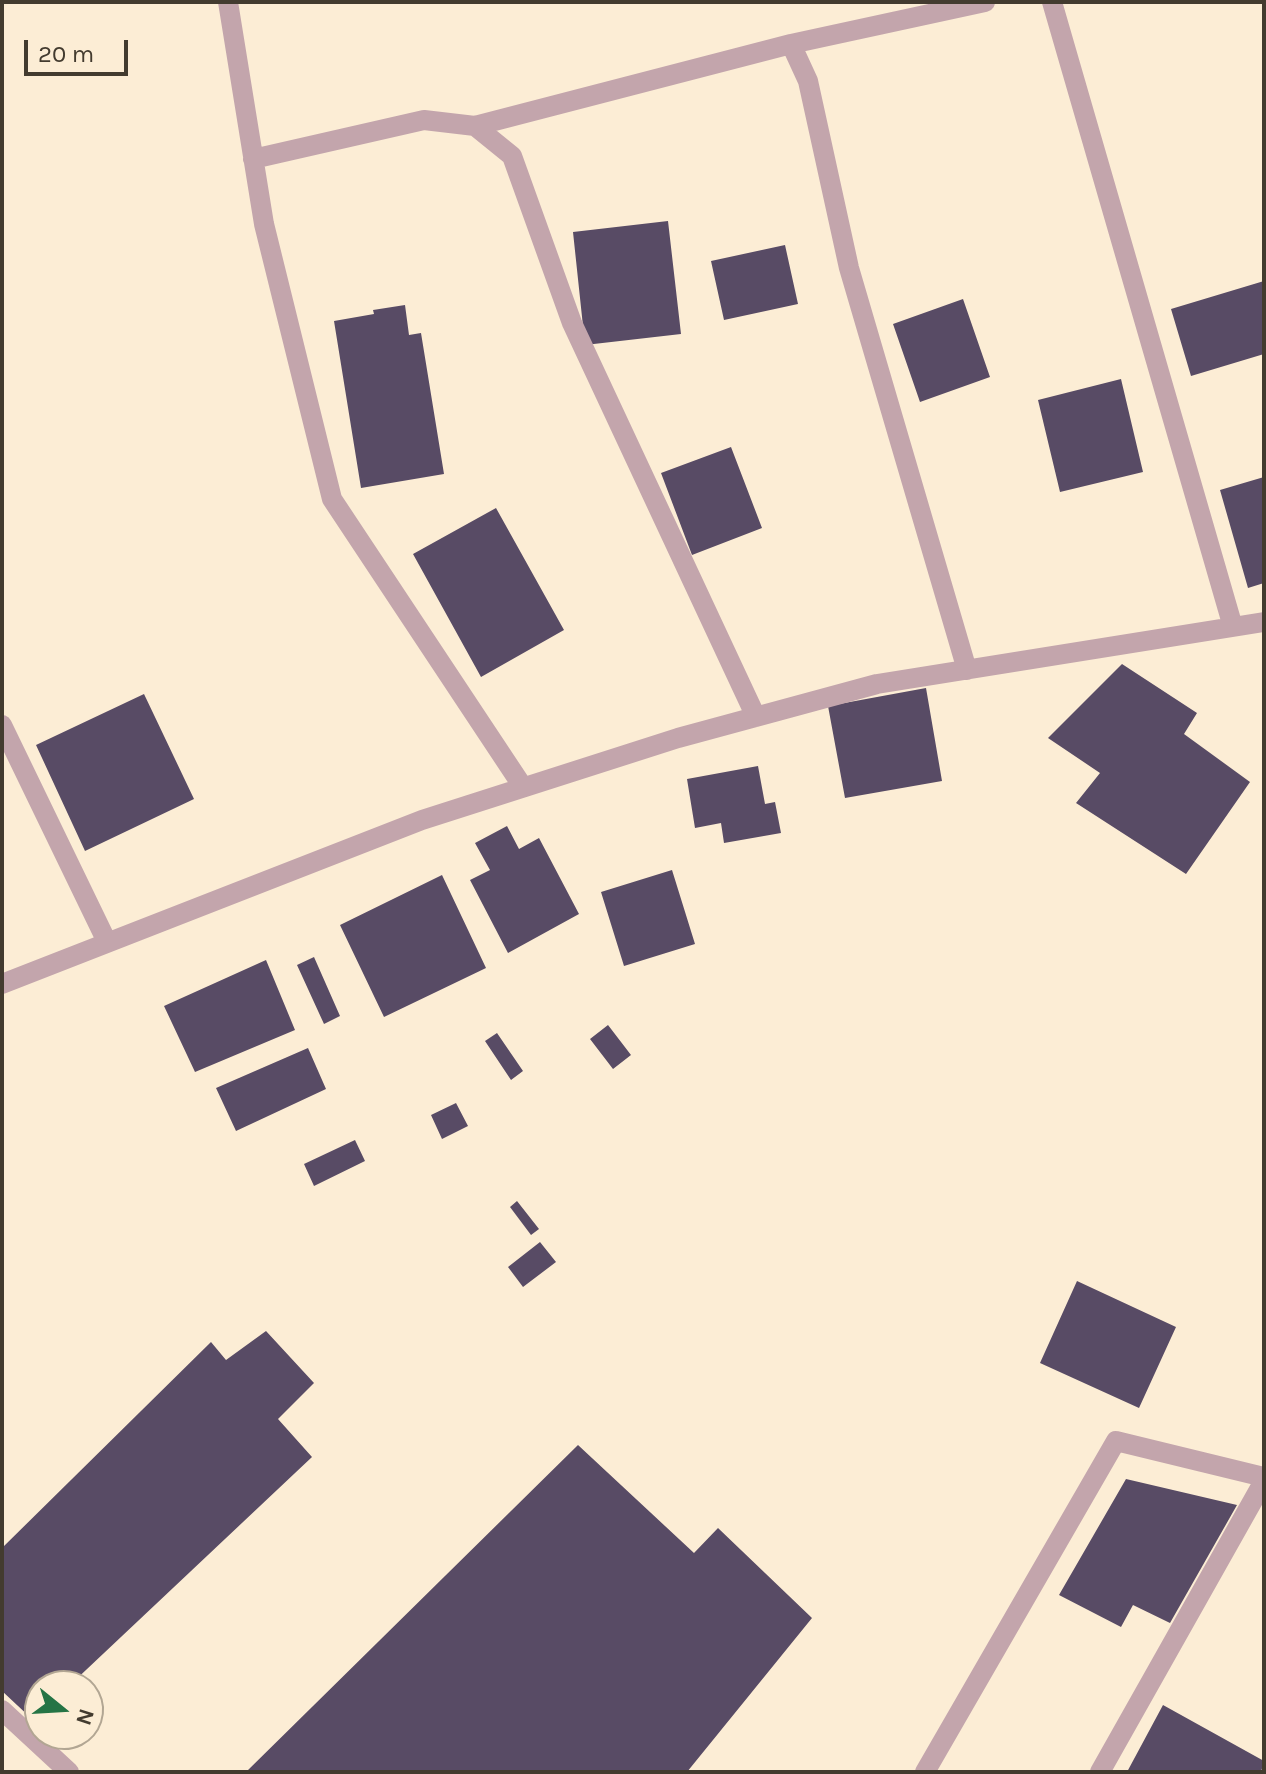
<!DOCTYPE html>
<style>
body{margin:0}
#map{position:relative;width:1266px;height:1774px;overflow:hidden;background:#fcedd5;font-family:Karla,sans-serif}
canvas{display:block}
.frame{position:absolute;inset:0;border:4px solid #433b2f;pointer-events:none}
.north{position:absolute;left:24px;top:1670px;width:80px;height:80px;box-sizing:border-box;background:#fcedd5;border:2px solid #b2a693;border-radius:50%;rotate:108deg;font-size:22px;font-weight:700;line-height:32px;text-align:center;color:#433b2f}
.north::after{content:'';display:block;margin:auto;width:28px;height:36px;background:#257445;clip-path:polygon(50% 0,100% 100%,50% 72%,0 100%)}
.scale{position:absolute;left:24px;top:40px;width:104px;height:36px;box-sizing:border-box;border:4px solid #433b2f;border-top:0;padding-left:10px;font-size:24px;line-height:28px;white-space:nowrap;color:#433b2f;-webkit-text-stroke:6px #fcedd5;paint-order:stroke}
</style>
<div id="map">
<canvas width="1266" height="1774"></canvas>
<div class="frame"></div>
<div class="north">N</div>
<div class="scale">20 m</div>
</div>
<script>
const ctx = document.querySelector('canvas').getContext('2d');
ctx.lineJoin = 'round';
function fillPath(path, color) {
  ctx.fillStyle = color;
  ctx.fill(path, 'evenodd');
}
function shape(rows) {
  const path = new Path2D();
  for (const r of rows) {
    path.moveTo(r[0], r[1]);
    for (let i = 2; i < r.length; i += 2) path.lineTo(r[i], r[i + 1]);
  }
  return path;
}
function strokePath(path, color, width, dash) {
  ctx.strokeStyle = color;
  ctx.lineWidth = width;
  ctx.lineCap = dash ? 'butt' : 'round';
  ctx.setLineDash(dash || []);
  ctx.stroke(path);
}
fillPath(shape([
 [668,221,681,334,585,345,573,232],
 [785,245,798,304,724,320,711,261],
 [1264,281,1264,354,1191,376,1171,309],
 [963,299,990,377,920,402,893,324],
 [405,305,409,335,421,333,444,474,361,488,334,321,374,314,373,310],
 [1121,379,1143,472,1060,492,1038,400],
 [731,447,762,528,692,555,661,473],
 [1264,477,1264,583,1248,588,1220,490],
 [496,508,564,630,481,677,413,554],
 [1122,664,1197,713,1184,734,1250,782,1186,874,1076,803,1100,773,1048,738],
 [926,688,942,781,845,798,828,706],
 [144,694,194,799,85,851,36,745],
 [758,766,765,804,775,802,781,833,724,843,721,823,695,828,687,779],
 [507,826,519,849,539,838,579,914,508,953,470,880,490,870,475,843],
 [672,870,695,944,624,966,601,892],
 [442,875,486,968,384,1017,340,925],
 [314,957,340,1016,324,1024,297,965],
 [266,960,295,1030,195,1072,164,1006],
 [608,1025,631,1055,613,1069,590,1039],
 [497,1033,523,1071,511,1080,485,1041],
 [308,1048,326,1089,236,1131,216,1088],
 [456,1103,468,1126,442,1139,431,1115],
 [355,1140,365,1161,314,1186,304,1164],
 [517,1201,539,1229,531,1235,510,1207],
 [540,1242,556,1262,523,1287,508,1267],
 [1077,1281,1176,1327,1139,1408,1040,1363],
 [266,1331,314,1383,278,1419,312,1457,69,1686,40,1686,40,1713,33,1720,2,1691,2,1548,211,1342,226,1360],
 [578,1445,694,1553,718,1528,812,1618,687,1772,246,1772],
 [1126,1479,1237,1505,1170,1623,1133,1605,1121,1627,1059,1595],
 [1163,1705,1264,1761,1261,1772,1127,1772]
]), '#584b65');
strokePath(shape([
 [228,2,264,224,332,499,523,787],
 [1052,2,1233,627],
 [791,44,808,81,849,268,967,670],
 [475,126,791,44,985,2],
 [253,159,424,120,475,126,512,156,572,323,756,717],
 [2,725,107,942],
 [2,984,422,820,678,738,877,684,1264,622],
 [925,1772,1116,1441,1264,1477],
 [1100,1772,1264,1481]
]), '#c3a5ac', 20);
strokePath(shape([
 [2,1710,69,1772]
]), '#c3a5ac', 20);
</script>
